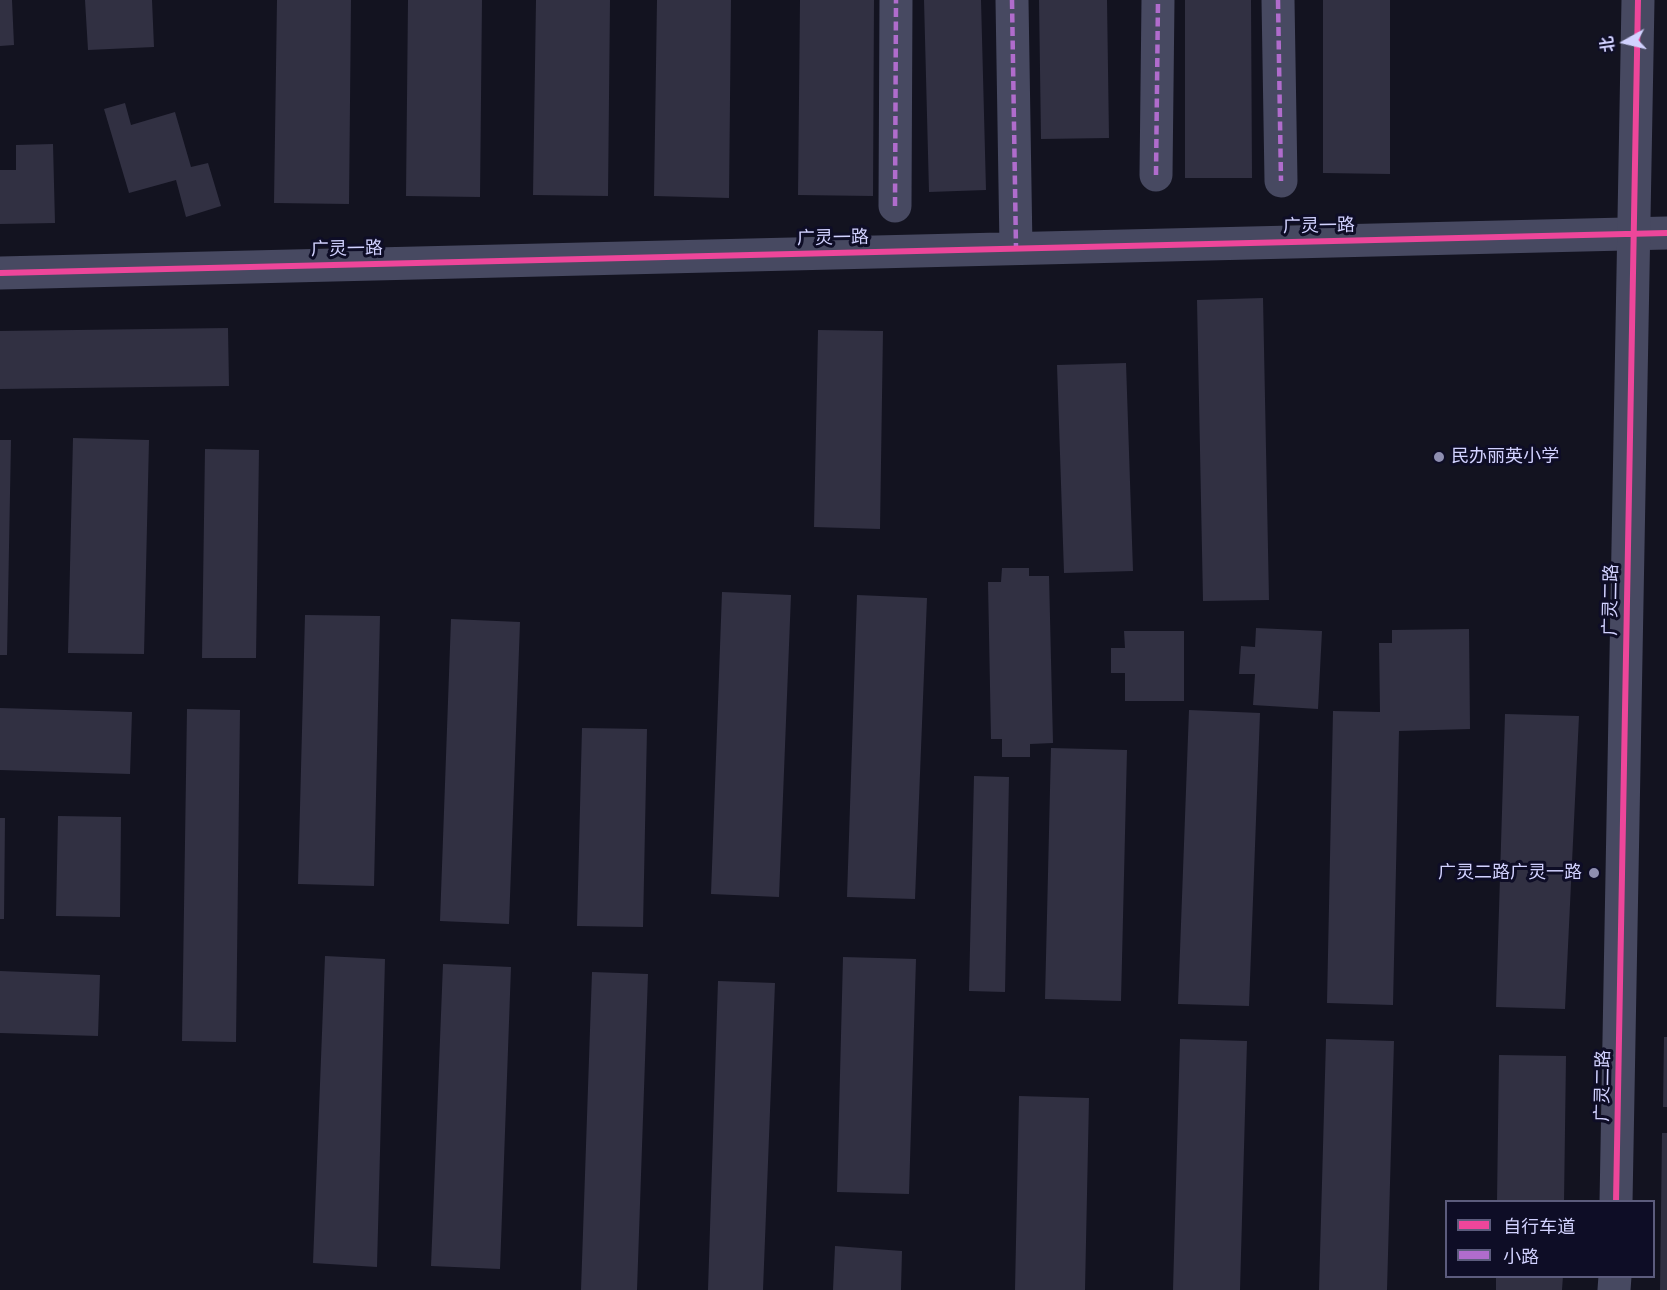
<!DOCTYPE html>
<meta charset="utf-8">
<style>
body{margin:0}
#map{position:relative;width:1667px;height:1290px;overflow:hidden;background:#131320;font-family:Mulish,"Noto Sans SC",sans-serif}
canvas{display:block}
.legend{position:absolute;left:1445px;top:1200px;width:210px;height:78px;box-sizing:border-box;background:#0e0d26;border:2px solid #5c5c7d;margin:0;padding:8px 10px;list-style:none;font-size:18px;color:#d2d2ff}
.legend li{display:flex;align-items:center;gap:12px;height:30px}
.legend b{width:30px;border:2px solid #5c5c7d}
.north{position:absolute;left:1595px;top:12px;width:60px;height:60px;-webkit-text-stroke:4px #0e0d26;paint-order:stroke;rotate:262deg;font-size:16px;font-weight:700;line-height:24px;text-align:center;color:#d2d2ff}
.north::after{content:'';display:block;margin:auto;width:21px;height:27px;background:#d2d2ff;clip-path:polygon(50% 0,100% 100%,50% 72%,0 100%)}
</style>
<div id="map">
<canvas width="1667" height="1290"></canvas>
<ul class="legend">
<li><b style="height:8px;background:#ed469a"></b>自行车道</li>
<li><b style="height:8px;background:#b06ccc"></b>小路</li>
</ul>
<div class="north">北</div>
</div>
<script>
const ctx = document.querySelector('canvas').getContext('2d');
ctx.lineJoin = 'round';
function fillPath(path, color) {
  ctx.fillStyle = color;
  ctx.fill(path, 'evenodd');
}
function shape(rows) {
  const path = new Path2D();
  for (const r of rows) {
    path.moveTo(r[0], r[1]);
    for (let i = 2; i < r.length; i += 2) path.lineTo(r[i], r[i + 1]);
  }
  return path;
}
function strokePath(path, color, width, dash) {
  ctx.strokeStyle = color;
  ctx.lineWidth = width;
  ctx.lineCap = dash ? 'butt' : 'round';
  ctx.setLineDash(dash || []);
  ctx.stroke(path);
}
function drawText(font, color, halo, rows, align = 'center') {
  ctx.font = font + ' Mulish,"Noto Sans SC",sans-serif';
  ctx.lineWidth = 6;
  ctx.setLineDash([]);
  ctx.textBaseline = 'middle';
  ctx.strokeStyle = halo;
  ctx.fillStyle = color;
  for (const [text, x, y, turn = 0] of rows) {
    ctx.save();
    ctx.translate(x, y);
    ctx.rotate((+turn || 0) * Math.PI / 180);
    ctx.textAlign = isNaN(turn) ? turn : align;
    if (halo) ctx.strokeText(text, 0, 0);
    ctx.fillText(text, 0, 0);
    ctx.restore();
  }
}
fillPath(shape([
 [0,0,12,0,14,45,0,46],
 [85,0,152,0,154,47,88,50],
 [277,0,351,0,349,204,274,203],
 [408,0,482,0,480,197,406,196],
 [536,0,610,0,608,196,533,195],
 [657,0,731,0,729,198,654,196],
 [800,0,874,0,873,196,798,195],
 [924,0,981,0,986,190,929,192],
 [1039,0,1107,0,1109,138,1041,139],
 [1185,0,1251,0,1252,178,1185,178],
 [1323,0,1390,0,1390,174,1323,173],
 [125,103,131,125,175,112,191,167,208,163,221,206,186,217,176,180,129,193,104,109],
 [53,144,55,223,0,224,0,170,16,170,16,145],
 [1263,298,1269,600,1203,601,1197,300],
 [228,328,229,386,0,389,0,331],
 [818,330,883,331,880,529,814,527],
 [1126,363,1133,571,1064,573,1057,365],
 [73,438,149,440,144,654,68,653],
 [0,440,11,440,7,655,0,655],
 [205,449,259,450,256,658,202,658],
 [1002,568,1029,568,1029,576,1049,576,1053,743,1030,744,1030,757,1002,757,1002,739,991,739,988,582,1001,582],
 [722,592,791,595,779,897,711,894],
 [857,595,927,598,915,899,847,897],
 [305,615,380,616,374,886,298,884],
 [451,619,520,622,509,924,440,921],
 [1256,628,1322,631,1318,709,1253,705,1255,674,1239,674,1241,646,1255,647],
 [1469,629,1470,729,1399,731,1393,1005,1327,1003,1333,711,1380,712,1379,643,1392,643,1392,630],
 [1124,631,1184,631,1184,701,1125,701,1125,673,1111,673,1111,648,1125,648],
 [0,708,132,712,130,774,0,770],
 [187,709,240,710,236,1042,182,1041],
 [1189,710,1260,713,1249,1006,1178,1004],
 [1505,714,1579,716,1565,1009,1496,1007],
 [582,728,647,729,643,927,577,926],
 [1051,748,1127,750,1121,1001,1045,999],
 [974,776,1009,777,1005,992,969,991],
 [58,816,121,817,120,917,56,916],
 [0,818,5,818,4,919,0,919],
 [325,956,385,959,377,1267,313,1263],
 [843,957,916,959,909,1194,837,1192],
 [443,964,511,967,500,1269,431,1266],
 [0,971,100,975,98,1036,0,1033],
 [592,972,648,974,637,1290,581,1290],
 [718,981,775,983,763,1290,708,1290],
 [1664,1037,1667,1037,1667,1107,1663,1107],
 [1180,1039,1247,1041,1240,1290,1173,1290],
 [1326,1039,1394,1041,1387,1290,1319,1290],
 [1499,1055,1566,1056,1564,1202,1497,1202],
 [1019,1096,1089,1098,1085,1290,1015,1290],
 [1662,1133,1667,1133,1667,1290,1660,1290],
 [835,1246,902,1251,901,1290,833,1290],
 [1496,1276,1563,1276,1562,1290,1496,1290]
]), '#313042');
strokePath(shape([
 [1012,0,1016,248],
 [1278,0,1281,181],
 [1156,175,1158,0],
 [895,206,896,0],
 [0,273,1667,233]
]), '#474961', 33);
strokePath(shape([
 [1616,1202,1638,0],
 [1614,1290,1615,1276]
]), '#474961', 33);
strokePath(shape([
 [1012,0,1016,248],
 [1278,0,1281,181],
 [1156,175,1158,0],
 [895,206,896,0]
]), '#b06ccc', 4.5, [9, 4.5]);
strokePath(shape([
 [0,273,1667,233],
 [1616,1202,1638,0]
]), '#ed469a', 6);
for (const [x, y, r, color] of [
 [1439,457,6,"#8f8fb1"],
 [1594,873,6,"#8f8fb1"]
]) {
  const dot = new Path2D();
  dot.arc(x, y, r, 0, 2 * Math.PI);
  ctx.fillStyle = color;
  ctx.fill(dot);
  strokePath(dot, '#0e0d26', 2);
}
drawText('18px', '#d2d2ff', '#0e0d26', [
 ["广灵一路",1319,226,-1],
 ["广灵一路",833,238,-1],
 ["广灵一路",347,249,-1],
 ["广灵二路",1611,600,-89],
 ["广灵二路",1603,1086,-89]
]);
drawText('18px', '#d2d2ff', '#0e0d26', [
 ["民办丽英小学",1451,457],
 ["广灵二路广灵一路",1582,873,"right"]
], 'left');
</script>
